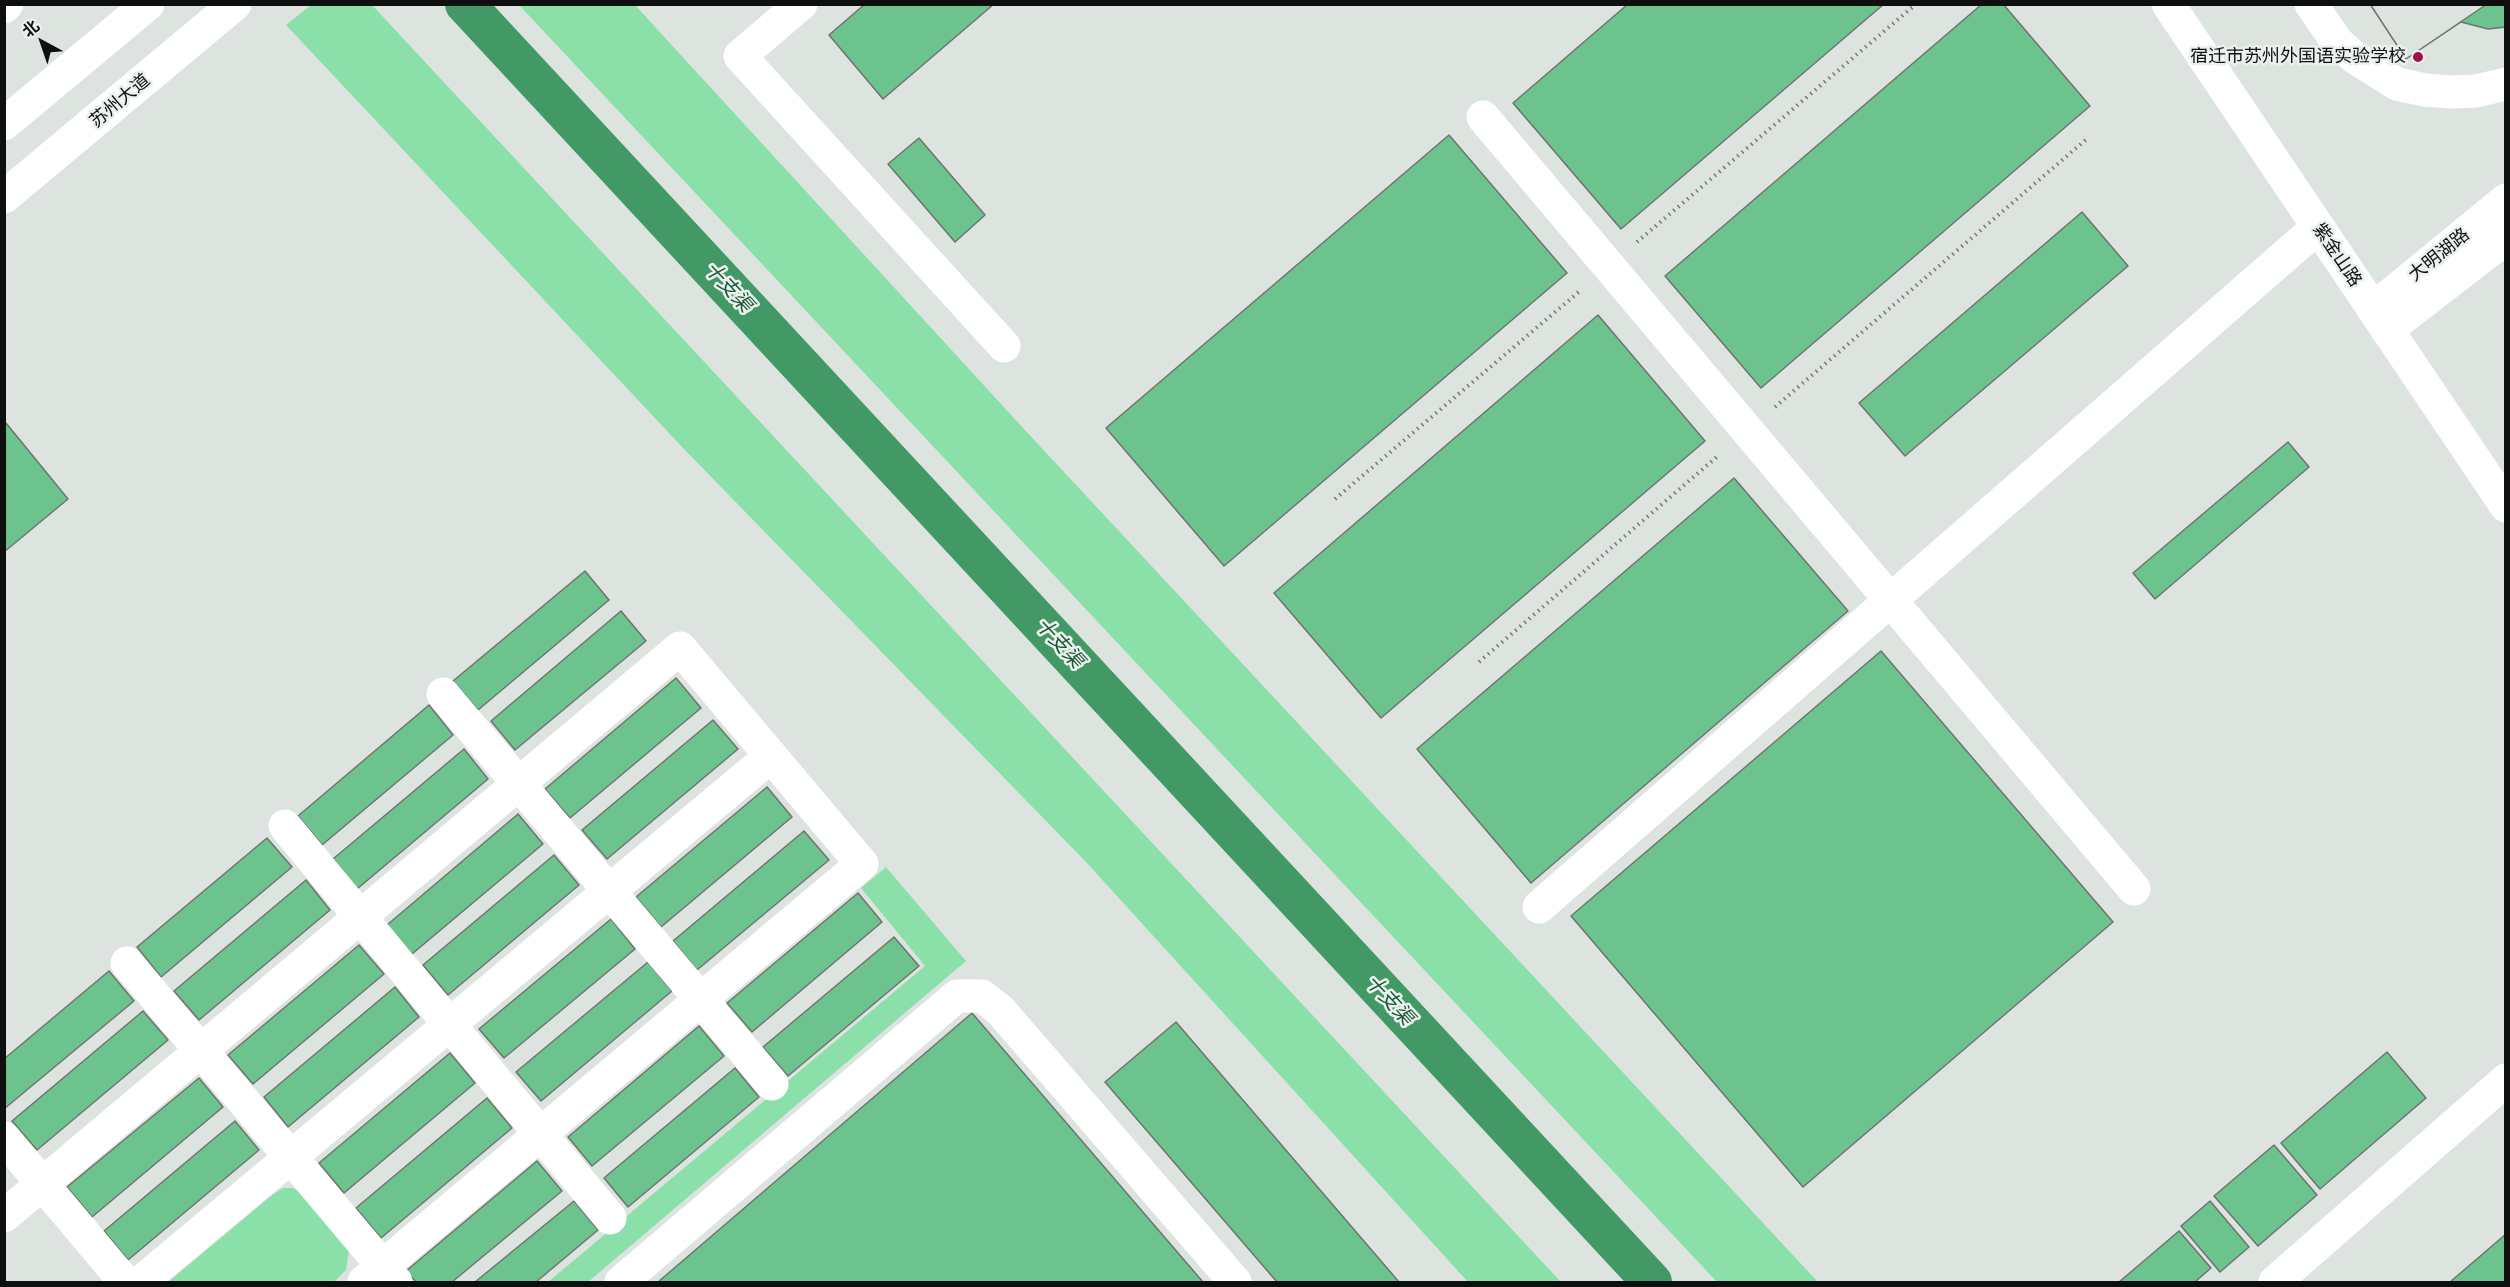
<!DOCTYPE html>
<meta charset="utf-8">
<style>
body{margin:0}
#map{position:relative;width:2510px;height:1287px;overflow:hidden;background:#dde4df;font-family:Quicksand,"Noto Sans SC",sans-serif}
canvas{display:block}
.frame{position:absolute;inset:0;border:6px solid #0e100f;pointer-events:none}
.north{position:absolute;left:12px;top:12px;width:60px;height:60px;-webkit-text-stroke:4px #ebf1ec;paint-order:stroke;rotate:320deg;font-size:16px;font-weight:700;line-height:24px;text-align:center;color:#0e100f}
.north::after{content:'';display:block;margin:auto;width:21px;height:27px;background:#0e100f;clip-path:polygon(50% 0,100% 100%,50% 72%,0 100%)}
</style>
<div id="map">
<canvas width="2510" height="1287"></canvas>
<div class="frame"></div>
<div class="north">北</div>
</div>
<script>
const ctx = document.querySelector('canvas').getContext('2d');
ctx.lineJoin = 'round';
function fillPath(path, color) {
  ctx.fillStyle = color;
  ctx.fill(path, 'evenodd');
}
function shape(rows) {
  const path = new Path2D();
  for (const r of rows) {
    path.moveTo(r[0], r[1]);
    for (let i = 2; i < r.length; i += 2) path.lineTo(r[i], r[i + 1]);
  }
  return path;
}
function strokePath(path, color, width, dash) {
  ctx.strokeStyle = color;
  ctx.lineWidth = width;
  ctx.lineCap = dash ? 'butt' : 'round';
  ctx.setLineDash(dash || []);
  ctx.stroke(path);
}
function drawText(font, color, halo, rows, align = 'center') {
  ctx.font = font + ' Quicksand,"Noto Sans SC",sans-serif';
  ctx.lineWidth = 5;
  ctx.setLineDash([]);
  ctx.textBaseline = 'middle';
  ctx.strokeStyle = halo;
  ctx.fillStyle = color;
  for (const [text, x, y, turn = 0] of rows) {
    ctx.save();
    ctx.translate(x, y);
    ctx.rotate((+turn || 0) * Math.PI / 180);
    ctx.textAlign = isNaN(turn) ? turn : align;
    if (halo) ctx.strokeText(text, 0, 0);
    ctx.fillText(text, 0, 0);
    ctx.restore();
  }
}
fillPath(shape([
 [311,5,372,5,1561,1282,1468,1282,1086,862,683,448,286,25],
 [519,5,635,5,1024,429,1818,1282,1717,1282],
 [886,867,966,961,588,1282,548,1282,925,966,861,888],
 [283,1188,293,1188,303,1194,349,1251,346,1270,334,1282,168,1282,272,1195]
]), '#8be0aa');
strokePath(shape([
 [465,4,1652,1282]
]), '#429966', 40);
const building = shape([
 [865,4,994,4,883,99,829,35,865,4],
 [1628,4,1884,4,1621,229,1513,103,1628,4],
 [1982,4,2003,4,2090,106,1761,388,1665,276,1982,4],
 [2370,4,2487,4,2406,59,2370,4],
 [2370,4,2506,4,2506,27,2488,29,2461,22,2406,59,2370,4],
 [1449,135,1567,273,1224,566,1106,428,1449,135],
 [919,138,985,215,955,242,888,164,919,138],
 [2082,212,2128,266,1905,456,1859,403,2082,212],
 [1598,315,1705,441,1381,718,1274,593,1598,315],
 [6,423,68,499,4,552,4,424,6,423],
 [2288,442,2309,467,2155,599,2133,573,2288,442],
 [1734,478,1848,611,1531,883,1417,749,1734,478],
 [585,571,609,600,478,710,453,681,585,571],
 [621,611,646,641,515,750,491,721,621,611],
 [1881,651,2113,922,1803,1187,1571,916,1881,651],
 [676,678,701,708,570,818,545,789,676,678],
 [429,705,453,735,322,845,298,816,429,705],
 [713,720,738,749,607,859,582,830,713,720],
 [464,749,488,779,357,889,333,859,464,749],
 [767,787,792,817,661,927,636,897,767,787],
 [518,814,543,844,412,954,387,925,518,814],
 [804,831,829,860,697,970,673,941,804,831],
 [267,838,292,867,161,977,137,947,267,838],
 [554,855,579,885,448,995,423,965,554,855],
 [306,880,330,910,199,1020,174,991,306,880],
 [858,893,882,922,752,1032,727,1003,858,893],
 [611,919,635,949,504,1058,479,1029,611,919],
 [894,937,919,966,788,1076,763,1047,894,937],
 [359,945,384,974,253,1084,228,1055,359,945],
 [648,962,672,991,541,1101,516,1072,648,962],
 [109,971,134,1001,4,1109,4,1059,109,971],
 [395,987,419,1017,288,1127,264,1097,395,987],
 [143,1011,168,1040,37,1150,12,1121,143,1011],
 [972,1013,1203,1282,658,1282,972,1013],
 [1176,1022,1399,1282,1277,1282,1105,1082,1176,1022],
 [699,1026,724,1056,592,1166,568,1137,699,1026],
 [2387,1052,2426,1098,2320,1189,2281,1143,2387,1052],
 [450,1053,475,1083,344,1193,319,1163,450,1053],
 [735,1068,759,1097,628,1207,604,1178,735,1068],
 [199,1078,223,1107,92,1217,67,1187,199,1078],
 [487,1098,512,1128,381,1238,356,1208,487,1098],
 [235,1121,259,1150,128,1260,104,1231,235,1121],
 [2274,1145,2317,1195,2258,1246,2214,1196,2274,1145],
 [537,1161,562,1191,452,1282,416,1282,406,1271,537,1161],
 [574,1201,598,1230,536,1282,475,1282,574,1201],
 [2210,1201,2249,1247,2220,1272,2181,1226,2210,1201],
 [2179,1231,2211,1268,2195,1282,2119,1282,2179,1231],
 [2506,1234,2506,1282,2450,1282,2506,1234]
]);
fillPath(building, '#6dc38e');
strokePath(building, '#6e736f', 1.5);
strokePath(shape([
 [1637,242,1916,4],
 [1775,407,2089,137],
 [1335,499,1581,290],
 [1479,662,1719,455]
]), '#757a77', 4, [1.5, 4.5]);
strokePath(shape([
 [801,4,740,56,1004,346],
 [2168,4,2506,506],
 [2311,4,2337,42,2354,57,2397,84,2425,90,2452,92,2476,91,2506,84],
 [4,7,7,4],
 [1483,117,2134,889],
 [4,124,148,4],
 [4,197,235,4],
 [2373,309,2506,200],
 [2387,330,2506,238],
 [443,694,772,1084],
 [285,826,610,1218],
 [1539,907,2318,227],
 [127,963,396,1282],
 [4,1138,125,1282],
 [4,1216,680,648,862,864,364,1282],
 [141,1282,771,756],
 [621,1282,957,996,982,996,1000,1010,1235,1282],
 [2275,1282,2506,1080]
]), '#fff', 33);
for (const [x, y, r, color] of [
 [2418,57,6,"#a40e4c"]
]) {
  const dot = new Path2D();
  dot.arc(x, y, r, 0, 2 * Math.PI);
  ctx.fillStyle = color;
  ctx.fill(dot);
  strokePath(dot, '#ebf1ec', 2);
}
drawText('18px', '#0e100f', '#ebf1ec', [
 ["宿迁市苏州外国语实验学校",2406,57]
], 'right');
drawText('18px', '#0e100f', '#ebf1ec', [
 ["苏州大道",120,101,-40],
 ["紫金山路",2337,255,56],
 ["大明湖路",2439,255,-39]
]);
drawText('italic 20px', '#195836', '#ebf1ec', [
 ["十支渠",728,287,47],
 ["十支渠",1059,643,47],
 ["十支渠",1389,1000,47]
]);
</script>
